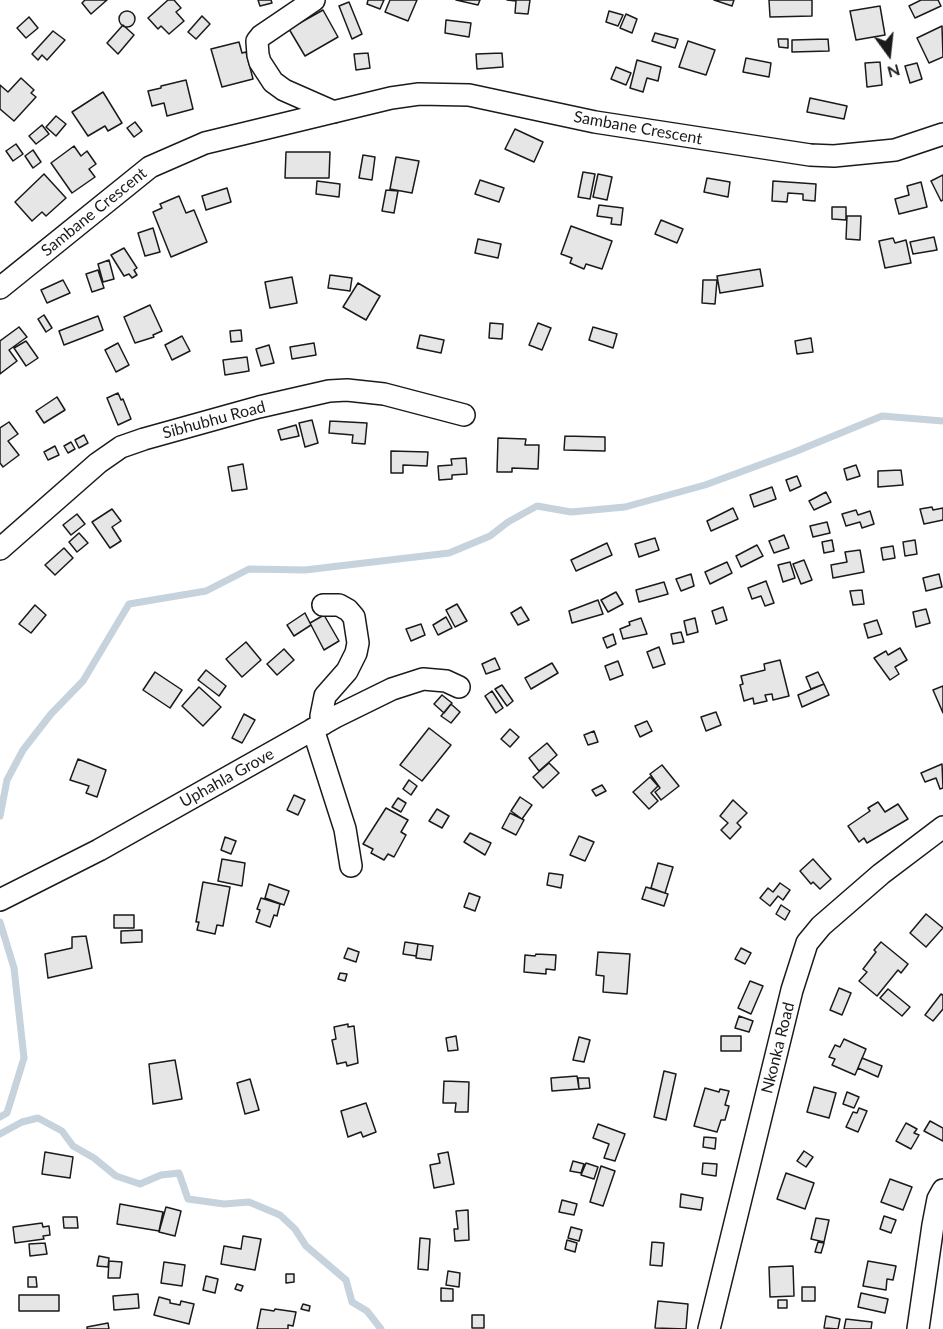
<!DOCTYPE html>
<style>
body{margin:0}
#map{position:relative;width:943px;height:1329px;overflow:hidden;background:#fff;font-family:Lato,sans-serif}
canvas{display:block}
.north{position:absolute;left:859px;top:24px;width:60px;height:60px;-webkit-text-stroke:4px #fff;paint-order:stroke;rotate:165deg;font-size:16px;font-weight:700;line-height:24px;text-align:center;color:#1a1a1a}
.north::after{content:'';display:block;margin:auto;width:21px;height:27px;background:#1a1a1a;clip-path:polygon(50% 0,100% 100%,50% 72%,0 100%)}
</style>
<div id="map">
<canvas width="943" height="1329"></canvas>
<div class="north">N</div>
</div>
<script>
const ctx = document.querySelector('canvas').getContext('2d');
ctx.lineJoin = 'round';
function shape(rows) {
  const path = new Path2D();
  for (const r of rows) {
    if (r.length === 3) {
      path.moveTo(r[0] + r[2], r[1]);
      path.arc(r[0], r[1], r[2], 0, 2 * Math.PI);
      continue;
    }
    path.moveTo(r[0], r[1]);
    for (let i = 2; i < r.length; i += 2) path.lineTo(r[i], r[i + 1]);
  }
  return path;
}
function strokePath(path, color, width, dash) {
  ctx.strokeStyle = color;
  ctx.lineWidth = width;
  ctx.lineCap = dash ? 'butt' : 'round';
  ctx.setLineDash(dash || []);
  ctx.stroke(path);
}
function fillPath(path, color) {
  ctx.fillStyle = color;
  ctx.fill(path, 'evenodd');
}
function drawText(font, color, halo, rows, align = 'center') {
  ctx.font = font + ' Lato,sans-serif';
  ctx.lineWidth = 4.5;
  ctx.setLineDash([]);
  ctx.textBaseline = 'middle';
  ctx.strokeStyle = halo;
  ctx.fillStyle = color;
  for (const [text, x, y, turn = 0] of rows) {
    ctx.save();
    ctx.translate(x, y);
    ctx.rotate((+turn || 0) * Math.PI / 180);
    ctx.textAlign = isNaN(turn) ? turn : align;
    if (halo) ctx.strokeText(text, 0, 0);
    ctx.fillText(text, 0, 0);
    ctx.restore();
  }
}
strokePath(shape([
 [0,816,7,780,23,750,51,714,83,681,129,604,206,591,249,569,305,570,449,553,490,536,508,522,537,506,571,512,625,507,705,485,792,453,882,416,943,421],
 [0,922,14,968,24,1058,7,1113,0,1117],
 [0,1134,22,1122,38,1118,62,1131,73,1146,94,1158,116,1176,140,1184,161,1175,179,1173,188,1199,224,1204,249,1202,280,1215,295,1229,306,1246,346,1280,352,1302,367,1311,381,1329]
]), '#c6d2dc', 7);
const building = shape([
 [85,0,107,0,91,14,82,3,85,0],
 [168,0,174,0,181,8,176,12,184,21,169,34,161,26,158,29,148,18,168,0],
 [258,0,271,0,272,3,260,6,258,0],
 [368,0,384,0,380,9,367,4,368,0],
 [390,0,417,0,408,21,385,12,390,0],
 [456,0,480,0,478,5,456,0],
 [507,0,530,0,528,14,515,13,516,1,507,0],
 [714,0,734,0,732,6,714,0],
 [769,0,812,0,812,16,770,17,769,0],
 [921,0,938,0,941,6,915,18,909,6,921,0],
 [349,2,362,34,352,39,339,6,349,2],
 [880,6,885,35,856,40,850,11,880,6],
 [323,10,338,37,305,56,289,29,323,10],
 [609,11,623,15,618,26,606,22,609,11],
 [127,19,8],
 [626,14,637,19,632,33,620,28,626,14],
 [202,16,210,24,196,39,188,32,202,16],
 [29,17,38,28,26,38,17,28,29,17],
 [446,20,471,23,469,37,445,33,446,20],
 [123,25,134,35,118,54,107,43,123,25],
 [942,26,943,57,929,63,917,38,942,26],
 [53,31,65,40,47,60,42,55,38,60,32,54,53,31],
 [655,33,678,39,675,48,652,41,655,33],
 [778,39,788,39,788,48,779,47,778,39],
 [828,39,829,51,792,52,792,40,828,39],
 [688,41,715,50,706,75,679,67,688,41],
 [239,42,242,53,246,52,253,79,222,87,211,49,239,42],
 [368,53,370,68,356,70,354,54,368,53],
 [502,53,503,67,477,69,476,54,502,53],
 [746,58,771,63,769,77,743,72,746,58],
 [637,60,661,67,658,81,647,78,643,92,630,88,637,60],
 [880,62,882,85,867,87,865,63,880,62],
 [917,63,922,79,910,83,905,66,917,63],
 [616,67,631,73,626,85,611,79,616,67],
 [21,78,34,90,31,93,36,97,14,121,0,109,0,85,8,92,21,78],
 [186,80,193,109,167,116,164,103,152,106,148,91,161,88,161,86,186,80],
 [103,92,122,123,108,131,105,126,88,136,72,112,103,92],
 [810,98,847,106,844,119,807,112,810,98],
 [56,116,66,124,56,136,46,127,56,116],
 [135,122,142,131,134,137,127,128,135,122],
 [42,125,49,134,36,144,29,136,42,125],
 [515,129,543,142,534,162,505,149,515,129],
 [16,144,23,154,13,161,6,151,16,144],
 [74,146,81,156,87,151,96,164,89,169,95,177,72,193,51,163,74,146],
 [33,150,41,162,33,168,25,156,33,150],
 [286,152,330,152,329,178,285,178,286,152],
 [363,155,375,157,372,180,359,178,363,155],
 [396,157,419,161,412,193,390,189,396,157],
 [583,172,595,174,590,199,578,197,583,172],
 [44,174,66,198,46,216,42,212,32,221,15,202,44,174],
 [598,174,612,177,607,200,593,197,598,174],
 [943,175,943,200,941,201,931,181,943,175],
 [707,178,730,182,728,197,704,192,707,178],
 [480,180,504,188,499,202,475,194,480,180],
 [317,181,340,184,339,197,316,194,317,181],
 [773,181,816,184,815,201,803,200,803,194,788,193,787,202,772,201,773,181],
 [921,182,927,207,899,214,895,199,909,195,907,186,921,182],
 [227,188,231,202,206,210,202,196,227,188],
 [386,190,398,191,394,213,382,211,386,190],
 [179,196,186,213,194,210,207,242,171,257,153,212,162,208,160,204,179,196],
 [599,205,623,208,621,225,611,224,612,218,597,216,599,205],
 [832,207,846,207,846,220,832,219,832,207],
 [847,216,861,216,860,240,846,239,847,216],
 [661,220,683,229,677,243,655,234,661,220],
 [571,226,612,241,602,269,586,264,584,269,570,263,572,258,561,254,571,226],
 [153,228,160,252,145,256,138,233,153,228],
 [934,237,937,250,913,254,910,242,934,237],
 [893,238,895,243,906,240,911,263,885,268,879,241,893,238],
 [478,239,501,244,498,258,475,253,478,239],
 [124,248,137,268,134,270,137,275,132,278,129,274,124,276,111,255,124,248],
 [109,260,114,279,103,282,98,264,109,260],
 [760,269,763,286,720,293,717,276,760,269],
 [98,270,104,288,92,292,86,274,98,270],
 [330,275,352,278,350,291,328,288,330,275],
 [292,277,297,303,270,308,265,282,292,277],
 [63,280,70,293,47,303,41,290,63,280],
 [703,280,717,280,715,304,702,303,703,280],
 [358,283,380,296,366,320,343,307,358,283],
 [150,305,162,331,153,335,154,337,135,343,124,317,150,305],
 [44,315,52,328,46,332,38,319,44,315],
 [98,316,103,330,64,345,59,331,98,316],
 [490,323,503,324,502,339,489,338,490,323],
 [538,323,551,328,542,350,529,345,538,323],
 [19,327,27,337,9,350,17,361,0,374,0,341,19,327],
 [593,327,617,334,613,348,589,340,593,327],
 [241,330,242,341,231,342,230,331,241,330],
 [420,335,444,340,441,353,417,348,420,335],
 [182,336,190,351,172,360,165,345,182,336],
 [811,338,813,352,797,354,795,341,811,338],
 [26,341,38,358,26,366,14,348,26,341],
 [118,343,129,365,116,372,105,350,118,343],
 [314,343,316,355,292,359,290,347,314,343],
 [269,345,274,363,261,366,256,349,269,345],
 [247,357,249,371,225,375,223,360,247,357],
 [118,393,121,400,123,399,131,419,118,425,107,398,118,393],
 [57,397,65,410,44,423,36,411,57,397],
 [312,420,318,443,305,447,299,423,312,420],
 [330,421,367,423,365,444,352,443,353,435,329,433,330,421],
 [9,422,18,434,8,441,19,455,3,467,0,463,0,428,9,422],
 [296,425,299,436,281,440,278,430,296,425],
 [84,435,88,443,79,448,75,440,84,435],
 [565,436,605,437,605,451,564,450,565,436],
 [498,438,526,439,525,445,539,445,538,469,512,468,512,472,497,472,498,438],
 [71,442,75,449,68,453,64,446,71,442],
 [55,446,59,455,48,460,44,452,55,446],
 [391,451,428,452,427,466,403,465,403,473,391,473,391,451],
 [466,458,467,474,452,475,452,479,439,480,438,466,452,465,451,459,466,458],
 [243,464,247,489,232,491,228,467,243,464],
 [856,465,860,476,847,480,844,469,856,465],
 [901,470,903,485,878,487,878,471,901,470],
 [797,476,801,486,790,491,786,480,797,476],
 [772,487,776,499,754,507,750,495,772,487],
 [826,492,831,502,814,510,809,501,826,492],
 [932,507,933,510,943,508,943,520,924,524,920,509,932,507],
 [733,508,738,519,711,531,707,521,733,508],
 [112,509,121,521,112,527,121,541,110,548,92,522,112,509],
 [856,510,858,515,870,511,874,524,862,528,860,522,846,526,842,514,856,510],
 [77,514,85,524,71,535,63,525,77,514],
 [827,522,830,533,813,537,810,526,827,522],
 [79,533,88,543,77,552,69,542,79,533],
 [784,535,789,548,774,553,769,541,784,535],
 [655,538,659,550,639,557,635,544,655,538],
 [832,540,834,551,824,553,822,542,832,540],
 [915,540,917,554,905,556,903,542,915,540],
 [607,543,612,555,576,571,571,560,607,543],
 [757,545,763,556,741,567,736,556,757,545],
 [893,546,895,558,883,560,881,548,893,546],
 [64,548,73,558,55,575,45,565,64,548],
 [860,550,864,572,833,578,831,565,847,562,845,552,860,550],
 [804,560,812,580,801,584,793,564,804,560],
 [727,562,732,573,710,584,705,572,727,562],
 [790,562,795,578,783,582,778,565,790,562],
 [691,574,694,586,681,591,676,579,691,574],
 [939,574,942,587,926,591,923,578,939,574],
 [766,581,774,603,765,606,761,596,752,599,748,588,766,581],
 [664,582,668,594,639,602,636,590,664,582],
 [862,590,864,604,853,605,850,591,862,590],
 [616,592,623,604,608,612,601,600,616,592],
 [598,600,603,614,572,623,569,611,598,600],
 [457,604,467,621,455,627,446,610,457,604],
 [35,605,46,615,31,633,19,624,35,605],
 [521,607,529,620,518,625,511,613,521,607],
 [723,607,727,620,716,624,712,611,723,607],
 [926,609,930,623,916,627,913,612,926,609],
 [305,613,311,625,294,636,287,625,305,613],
 [324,615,339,641,324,650,310,623,324,615],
 [446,617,452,628,438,635,433,625,446,617],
 [641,618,647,634,623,639,620,629,630,625,629,622,641,618],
 [695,618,698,632,687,635,684,621,695,618],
 [877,620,882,634,868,638,864,624,877,620],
 [421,624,425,635,411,641,406,629,421,624],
 [681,632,684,642,673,644,671,634,681,632],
 [613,634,616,644,607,648,603,638,613,634],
 [246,642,261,660,242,677,226,659,246,642],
 [659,647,665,664,653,668,647,652,659,647],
 [900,648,907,660,895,667,899,674,890,680,874,658,886,651,888,655,900,648],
 [284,649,294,660,277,675,267,664,284,649],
 [495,658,500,669,486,674,482,664,495,658],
 [780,660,789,696,773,700,772,694,765,695,767,701,754,704,753,698,744,701,740,685,743,684,741,676,765,670,764,664,780,660],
 [618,661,623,675,610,680,605,666,618,661],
 [552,663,558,673,531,689,525,678,552,663],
 [206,670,226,686,219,696,198,680,206,670],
 [155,672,182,690,170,708,143,690,155,672],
 [818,672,824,684,811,689,806,677,818,672],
 [824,684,829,695,802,707,798,695,824,684],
 [502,685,513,701,507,706,495,689,502,685],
 [943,686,943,713,933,690,943,686],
 [199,687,221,707,203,726,182,706,199,687],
 [492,691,503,708,496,713,485,696,492,691],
 [442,695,452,703,444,713,434,704,442,695],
 [451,704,460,712,451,723,441,716,451,704],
 [716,712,721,725,706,731,701,717,716,712],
 [244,714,255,720,242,743,232,738,244,714],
 [647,721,652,731,640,737,635,726,647,721],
 [429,728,451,745,422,781,400,765,429,728],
 [510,729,519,737,510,747,501,739,510,729],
 [594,731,598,742,588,745,584,735,594,731],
 [547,743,557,755,539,771,529,758,547,743],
 [78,759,106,770,97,797,86,793,89,786,70,780,78,759],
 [549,763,559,773,543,788,533,777,549,763],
 [942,764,943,788,940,789,936,778,925,782,921,773,942,764],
 [662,765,679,786,661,800,655,792,660,788,650,774,662,765],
 [650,777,658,786,651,793,658,801,649,809,633,792,650,777],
 [409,780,417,786,411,795,403,789,409,780],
 [602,785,606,791,596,796,592,790,602,785],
 [294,795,305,800,298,815,287,810,294,795],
 [520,797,532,805,522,819,511,811,520,797],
 [398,798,406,803,401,812,392,807,398,798],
 [733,800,747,813,737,823,741,827,730,839,721,830,728,823,720,816,733,800],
 [878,802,885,812,898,804,908,819,867,843,864,838,859,842,848,826,870,811,868,808,878,802],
 [386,808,408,820,401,832,406,835,394,857,388,854,384,860,371,853,373,849,363,844,386,808],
 [437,809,449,816,442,828,429,821,437,809],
 [510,813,524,820,516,835,502,828,510,813],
 [470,833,491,843,485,855,464,842,470,833],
 [579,836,594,842,585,861,570,855,579,836],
 [225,837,236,841,231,854,221,850,225,837],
 [222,859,245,863,242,886,218,881,222,859],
 [813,859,831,879,820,889,813,882,811,884,800,871,813,859],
 [658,863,673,867,665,893,651,888,658,863],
 [549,873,563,875,561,888,547,885,549,873],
 [203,882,230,887,223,926,217,925,215,934,197,930,199,922,196,922,203,882],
 [780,883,790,890,783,900,778,896,770,906,760,898,768,888,773,892,780,883],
 [269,884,289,891,284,905,265,898,269,884],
 [646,887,668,894,664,906,642,899,646,887],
 [469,893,480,897,475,911,464,907,469,893],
 [261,898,280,904,277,916,274,915,270,927,256,922,260,910,257,909,261,898],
 [781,905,790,911,785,920,776,914,781,905],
 [926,914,943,928,926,947,910,933,926,914],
 [114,915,134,915,134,928,114,928,114,915],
 [142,930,142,942,121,943,121,931,142,930],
 [86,936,92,968,48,978,45,954,72,948,72,937,86,936],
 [405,942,418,944,416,956,403,954,405,942],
 [881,942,908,964,901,973,898,970,877,996,859,981,867,972,863,969,876,952,874,950,881,942],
 [418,944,433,946,431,960,416,958,418,944],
 [348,948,359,952,356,962,344,958,348,948],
 [741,948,751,953,745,964,735,959,741,948],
 [598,952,630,954,627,994,603,992,604,976,596,975,598,952],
 [536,954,556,955,555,970,546,969,546,974,524,972,525,955,535,956,536,954],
 [340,973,347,974,345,981,338,979,340,973],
 [750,981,763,986,751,1014,738,1008,750,981],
 [839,988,851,993,842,1015,830,1010,839,988],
 [888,989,910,1007,902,1016,880,998,888,989],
 [941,994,943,995,943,1009,933,1021,925,1015,941,994],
 [739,1016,753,1021,749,1032,735,1028,739,1016],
 [348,1024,348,1027,354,1026,358,1063,347,1066,346,1062,337,1064,332,1040,336,1039,334,1027,348,1024],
 [456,1036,458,1050,448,1051,446,1038,456,1036],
 [721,1036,741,1036,741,1051,721,1051,721,1036],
 [579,1037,590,1040,584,1062,573,1060,579,1037],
 [844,1039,866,1049,855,1075,832,1065,835,1059,829,1057,835,1045,840,1047,844,1039],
 [862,1058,882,1066,878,1077,858,1068,862,1058],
 [175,1060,182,1099,153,1104,149,1064,175,1060],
 [664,1071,676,1074,666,1120,654,1117,664,1071],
 [577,1076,579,1089,552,1091,551,1078,577,1076],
 [578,1078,589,1078,590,1088,579,1089,578,1078],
 [250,1079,259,1110,245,1114,237,1083,250,1079],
 [444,1081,469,1082,468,1112,455,1112,456,1103,443,1103,444,1081],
 [814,1087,836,1093,829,1118,807,1112,814,1087],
 [705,1088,719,1092,720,1089,729,1091,725,1105,729,1106,725,1120,721,1120,717,1132,694,1126,705,1088],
 [847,1092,859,1097,854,1108,843,1104,847,1092],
 [366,1103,376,1132,363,1137,361,1132,348,1137,341,1111,366,1103],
 [859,1108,867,1111,858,1132,846,1127,853,1112,857,1113,859,1108],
 [930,1121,943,1128,943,1141,924,1131,930,1121],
 [906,1123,917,1129,914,1133,919,1135,911,1149,896,1141,906,1123],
 [598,1124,625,1134,615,1161,604,1158,609,1144,593,1138,598,1124],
 [704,1137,716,1138,715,1149,703,1147,704,1137],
 [804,1151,813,1157,806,1167,797,1161,804,1151],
 [45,1152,73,1157,70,1178,42,1174,45,1152],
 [448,1152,454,1184,434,1188,430,1165,440,1163,438,1154,448,1152],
 [573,1161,584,1164,581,1173,570,1171,573,1161],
 [586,1163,598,1167,594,1179,581,1175,586,1163],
 [703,1163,717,1164,716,1176,702,1174,703,1163],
 [601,1166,615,1171,603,1206,590,1202,601,1166],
 [786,1173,814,1183,805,1209,777,1199,786,1173],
 [890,1179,912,1187,903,1210,881,1202,890,1179],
 [681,1194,703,1198,701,1210,680,1207,681,1194],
 [562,1200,577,1204,574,1215,559,1212,562,1200],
 [120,1204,163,1212,159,1231,117,1224,120,1204],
 [166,1207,181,1211,175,1236,159,1232,166,1207],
 [468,1210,469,1240,455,1241,454,1229,458,1229,456,1211,468,1210],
 [884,1216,896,1220,891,1233,880,1229,884,1216],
 [63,1217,77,1217,78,1228,64,1228,63,1217],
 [816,1218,829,1220,824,1242,811,1239,816,1218],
 [42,1223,43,1227,49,1226,50,1235,43,1236,44,1239,15,1243,13,1227,42,1223],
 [571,1227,582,1230,579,1241,568,1238,571,1227],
 [243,1236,261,1239,255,1270,221,1264,224,1246,241,1249,243,1236],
 [420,1238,430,1239,428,1270,418,1269,420,1238],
 [567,1240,577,1243,575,1252,565,1249,567,1240],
 [652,1242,664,1243,662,1266,650,1265,652,1242],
 [818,1242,824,1243,821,1253,815,1252,818,1242],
 [45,1243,47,1254,30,1256,29,1244,45,1243],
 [99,1256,109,1258,108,1267,97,1266,99,1256],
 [109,1261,122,1262,120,1278,108,1278,109,1261],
 [868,1261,896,1266,893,1280,887,1279,886,1290,863,1286,868,1261],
 [164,1262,185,1265,182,1286,161,1283,164,1262],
 [793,1266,794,1296,770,1297,769,1267,793,1266],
 [448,1271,460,1273,459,1287,446,1285,448,1271],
 [286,1274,294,1274,294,1282,286,1283,286,1274],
 [206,1276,218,1279,215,1293,203,1290,206,1276],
 [28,1277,36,1277,37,1287,28,1287,28,1277],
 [237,1284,243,1286,241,1291,235,1289,237,1284],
 [802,1287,815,1287,815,1301,802,1301,802,1287],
 [441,1288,453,1289,453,1301,441,1301,441,1288],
 [861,1293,888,1299,885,1313,858,1307,861,1293],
 [138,1294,139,1308,114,1310,113,1296,138,1294],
 [19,1295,59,1295,59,1311,19,1311,19,1295],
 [159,1297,170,1300,170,1303,180,1305,181,1301,194,1304,189,1324,154,1315,159,1297],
 [778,1300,787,1300,787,1308,778,1308,778,1300],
 [658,1301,688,1304,686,1329,655,1328,658,1301],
 [303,1304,310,1306,309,1311,301,1309,303,1304],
 [261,1309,274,1311,275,1309,296,1312,293,1326,288,1325,288,1329,257,1329,261,1309],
 [472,1315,484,1315,484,1328,472,1328,472,1315],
 [826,1316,840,1319,838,1329,824,1328,826,1316],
 [846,1319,872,1322,871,1329,844,1329,846,1319],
 [108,1323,109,1329,87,1329,87,1327,108,1323]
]);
fillPath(building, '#e6e6e6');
strokePath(building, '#1a1a1a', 1.5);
const minor = shape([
 [314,0,261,36,257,41,258,55,260,62,273,82,284,90,334,112],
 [0,288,150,167,205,143,391,98,419,94,469,95,595,122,810,155,834,156,895,150,943,134],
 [0,549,98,463,121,447,144,439,259,407,329,391,347,390,384,394,464,415],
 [323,724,321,716,325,696,347,671,356,653,358,643,354,617,348,610,339,605,323,605],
 [313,729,345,829,351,866],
 [0,900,99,850,335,717,392,689,423,679,446,681,459,687],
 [709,1329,792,990,807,943,821,926,881,874,943,827],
 [918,1329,933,1225,938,1199,943,1190]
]);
strokePath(minor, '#1a1a1a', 24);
strokePath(minor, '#fff', 21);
drawText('16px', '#1a1a1a', '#fff', [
 ["Sambane Crescent",638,128,10],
 ["Sambane Crescent",94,212,-39],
 ["Sibhubhu Road",214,420,-15],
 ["Uphahla Grove",227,778,-29],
 ["Nkonka Road",778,1048,-76]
]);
</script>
